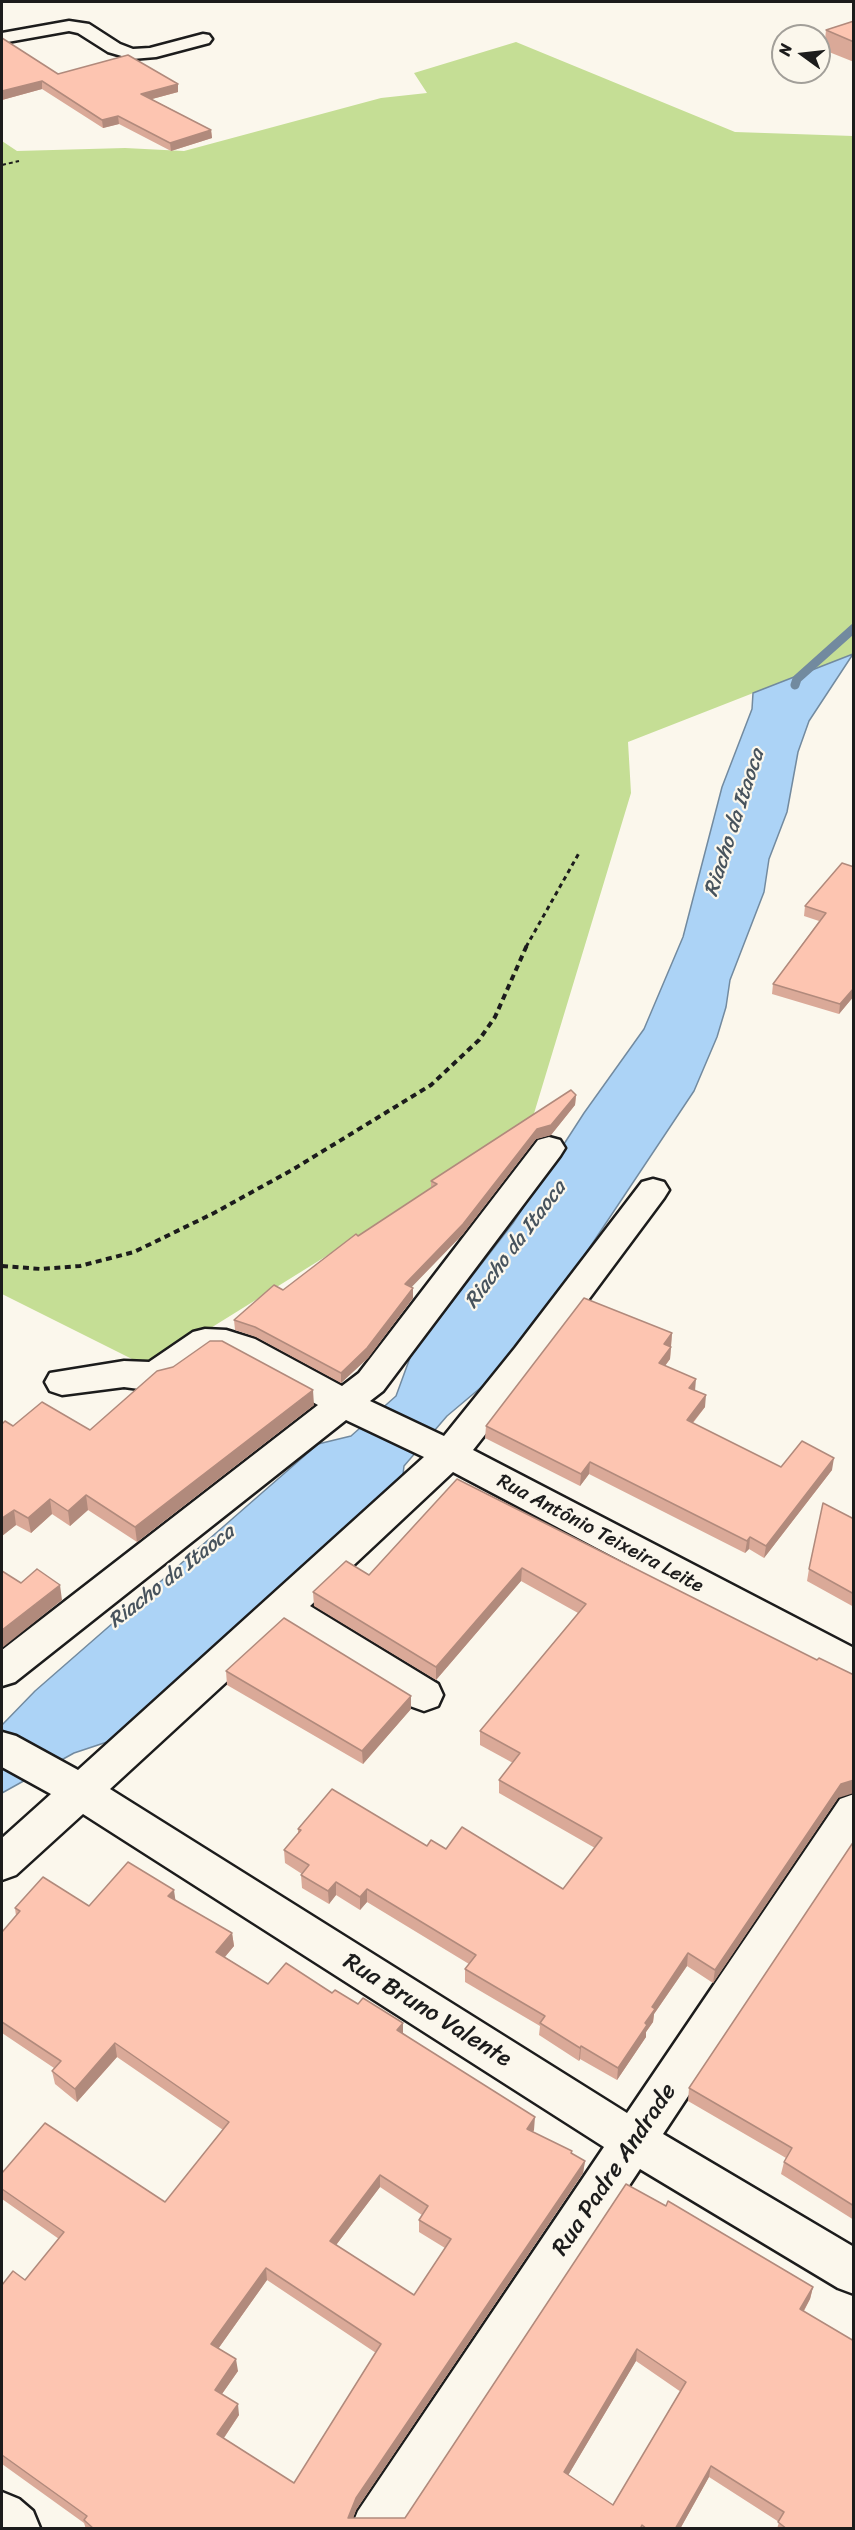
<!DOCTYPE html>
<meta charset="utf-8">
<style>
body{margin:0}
#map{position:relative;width:855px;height:2530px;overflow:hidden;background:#fbf7ec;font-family:Sriracha,sans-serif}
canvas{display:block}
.frame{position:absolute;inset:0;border:3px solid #1c1c1c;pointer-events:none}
.north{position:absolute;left:771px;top:24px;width:60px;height:60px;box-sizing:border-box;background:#fbf7ec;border:2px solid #a29f99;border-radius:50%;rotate:285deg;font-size:16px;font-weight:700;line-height:24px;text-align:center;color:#1c1c1c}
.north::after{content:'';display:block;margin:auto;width:21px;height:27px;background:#1c1c1c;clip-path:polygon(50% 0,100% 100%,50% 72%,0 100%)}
</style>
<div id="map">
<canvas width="855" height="2530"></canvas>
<div class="frame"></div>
<div class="north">N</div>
</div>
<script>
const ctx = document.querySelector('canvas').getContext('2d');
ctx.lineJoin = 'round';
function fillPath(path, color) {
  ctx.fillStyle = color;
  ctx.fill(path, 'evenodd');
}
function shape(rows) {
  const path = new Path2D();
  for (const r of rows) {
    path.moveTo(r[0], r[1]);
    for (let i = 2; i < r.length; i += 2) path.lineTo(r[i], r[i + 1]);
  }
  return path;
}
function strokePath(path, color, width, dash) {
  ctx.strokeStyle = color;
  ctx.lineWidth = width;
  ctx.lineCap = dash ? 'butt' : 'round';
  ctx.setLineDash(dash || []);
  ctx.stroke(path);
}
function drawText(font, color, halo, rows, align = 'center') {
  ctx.font = font + ' Sriracha,sans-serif';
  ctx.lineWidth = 4.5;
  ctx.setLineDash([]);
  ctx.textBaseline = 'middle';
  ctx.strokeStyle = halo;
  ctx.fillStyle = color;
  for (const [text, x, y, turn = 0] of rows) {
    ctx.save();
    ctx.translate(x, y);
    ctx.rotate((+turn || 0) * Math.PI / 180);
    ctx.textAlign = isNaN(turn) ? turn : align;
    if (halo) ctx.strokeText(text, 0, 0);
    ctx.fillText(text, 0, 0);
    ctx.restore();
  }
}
fillPath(shape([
 [516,42,735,132,853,136,853,654,628,742,631,793,529,1130,148,1367,2,1294,2,141,17,151,125,148,184,151,381,98,427,93,414,73]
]), '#c5de95');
const water = shape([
 [853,654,809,721,798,752,787,812,769,859,764,892,730,980,726,1007,717,1037,694,1091,516,1358,447,1416,404,1466,401,1491,107,1742,74,1753,2,1793,2,1725,35,1691,318,1444,351,1436,396,1396,411,1355,513,1223,584,1113,644,1029,683,937,722,787,752,709,753,693,853,654]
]);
fillPath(water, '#acd3f6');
strokePath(water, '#728a9f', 1.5);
strokePath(shape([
 [795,685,797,679,854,628]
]), '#728a9f', 9);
const minor = shape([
 [69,21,89,24,120,44,133,49,150,48,203,34,209,35,212,39,209,43,156,57,132,59,108,52,78,33,69,31,2,43,2,33,69,21],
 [549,1137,560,1140,565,1148,560,1156,383,1391,370,1401,444,1436,515,1348,642,1182,653,1179,664,1182,669,1190,664,1198,539,1366,473,1450,854,1648,854,1681,841,1677,453,1472,310,1606,438,1684,443,1695,438,1706,424,1711,410,1706,285,1628,110,1789,627,2113,840,1799,854,1794,854,1845,663,2134,854,2247,854,2294,838,2288,640,2169,403,2528,351,2528,358,2511,604,2147,83,1814,16,1875,2,1880,2,1838,51,1794,2,1767,2,1732,16,1736,78,1770,424,1457,346,1420,15,1682,2,1686,2,1650,318,1405,224,1354,211,1354,173,1380,139,1389,124,1387,62,1395,50,1391,45,1382,50,1373,124,1361,149,1362,193,1332,205,1329,226,1330,255,1339,342,1386,359,1373,538,1140,549,1137],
 [2,2492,19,2499,33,2511,40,2528,2,2528,2,2492]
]);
strokePath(minor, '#1c1c1c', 5);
strokePath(shape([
 [2,165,19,161]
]), '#1c1c1c', 2, [4, 3]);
strokePath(shape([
 [526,947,579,853]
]), '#1c1c1c', 3, [4.5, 4]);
strokePath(shape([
 [2,1266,41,1269,80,1266,134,1252,214,1213,292,1170,431,1085,479,1040,495,1017,527,945]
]), '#1c1c1c', 4, [6, 4.5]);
fillPath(minor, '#fbf7ec');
fillPath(shape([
 [854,21,854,62,824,50,826,30],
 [2,38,58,74,178,92,152,99,211,130,212,138,171,151,119,124,103,128,42,89,2,100],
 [854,867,854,996,839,1014,772,994,773,984,819,921,804,916,805,906],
 [576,1095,575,1105,551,1135,536,1139,463,1234,411,1287,413,1288,413,1298,368,1358,341,1383,256,1337,235,1330,234,1320,283,1290,358,1236,431,1188,431,1181],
 [672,1333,670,1359,665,1366,695,1391,705,1407,693,1423,781,1467,832,1470,764,1558,749,1549,745,1553,589,1474,580,1486,485,1438,486,1426],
 [314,1405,137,1542,88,1510,70,1526,52,1514,31,1533,16,1525,2,1536,2,1424,13,1426,90,1430],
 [457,1479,838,1798,713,1983,687,1966,654,2014,653,2022,646,2032,646,2037,617,2080,580,2059,579,2061,539,2035,540,2026,465,1982,465,1969,469,1964,367,1902,360,1910,336,1895,329,1904,302,1888,301,1875,302,1874,285,1863,284,1850,298,1834,298,1829,446,1849,563,1889,595,1848,499,1793,499,1780,513,1763,480,1745,480,1731,578,1613,521,1581,436,1680,314,1606,313,1592,369,1575],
 [854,1519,854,1607,807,1581,809,1569],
 [226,1671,411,1696,411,1709,363,1764,227,1685],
 [854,1841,854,2220,781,2174,784,2162,786,2158,688,2101,689,2088],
 [175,1900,232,1933,234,1946,225,1957,268,1984,332,1993,403,2033,534,2130,533,2132,585,2161,583,2173,356,2510,353,2518,405,2518,626,2184,813,2287,810,2299,804,2311,854,2529,777,2529,779,2522,709,2477,680,2529,86,2529,84,2523,2,2464,2,2285,25,2280,59,2239,2,2199,2,2173,165,2202,223,2130,117,2057,77,2102,55,2084,52,2071,54,2068,2,2033,2,1932,16,1916,15,1908,89,1906],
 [380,2187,422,2215,419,2220,419,2232,445,2248,414,2295,336,2245],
 [267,2280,376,2353,294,2483,224,2438,239,2415,222,2394,238,2371,218,2349],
 [636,2361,681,2392,613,2505,568,2475]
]), '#daa998');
fillPath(shape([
 [42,81,42,89,2,100,2,91],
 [178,84,178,92,141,102,141,94],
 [118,116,119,124,103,128,102,120],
 [211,130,212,138,171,151,170,143],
 [854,988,854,996,839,1014,840,1004],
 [576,1095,575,1105,551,1135,536,1139,463,1234,405,1294,405,1284,537,1129],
 [413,1288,413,1298,368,1358,341,1383,341,1373],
 [672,1333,671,1346,663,1356,664,1344],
 [671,1347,670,1359,658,1375,659,1363],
 [696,1379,695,1391,689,1388],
 [313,1390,314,1405,137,1542,135,1527],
 [706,1395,705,1407,685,1432,687,1420],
 [834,1458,832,1470,764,1558,766,1546],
 [590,1462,589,1474,580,1486,581,1474],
 [86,1495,88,1510,70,1526,68,1511],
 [50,1499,52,1514,31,1533,28,1518],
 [14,1510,16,1525,2,1536,2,1518],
 [750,1537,749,1549,745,1553,747,1541],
 [522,1568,521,1581,436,1680,436,1667],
 [60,1585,62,1600,2,1648,2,1630],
 [411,1696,411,1709,363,1764,362,1751],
 [854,1780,854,1793,838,1798,713,1983,715,1970,841,1784],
 [336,1882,336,1895,329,1904,328,1891],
 [367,1889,367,1902,360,1910,360,1897],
 [174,1890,176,1904,168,1896],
 [232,1933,234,1946,218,1965,216,1952],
 [688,1953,687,1966,654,2014,653,2022,646,2032,646,2037,617,2080,618,2068,645,2023,652,2007],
 [403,2023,403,2036,397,2030],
 [115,2043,117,2057,77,2102,75,2089],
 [581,2046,580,2059,579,2061,580,2048],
 [535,2117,534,2130,526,2142,527,2129],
 [585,2161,583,2173,356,2510,349,2529,348,2518,356,2498],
 [380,2175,380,2187,330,2253,330,2241],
 [266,2268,267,2280,213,2356,211,2344],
 [813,2287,810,2299,798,2321,800,2309],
 [637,2349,636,2361,563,2484,564,2472],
 [236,2359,238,2371,217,2401,215,2390],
 [238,2404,239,2415,219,2445,217,2434],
 [711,2466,709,2477,680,2529,675,2529]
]), '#b18a7c');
const building = shape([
 [854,21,854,42,826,30,854,21],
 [2,38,58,74,128,55,178,84,141,94,211,130,170,143,118,116,102,120,42,81,2,91,2,38],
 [842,863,854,867,854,988,840,1004,773,984,826,913,805,906,842,863],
 [571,1090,576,1095,551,1125,537,1129,463,1224,405,1284,413,1288,367,1348,341,1373,255,1327,234,1320,274,1285,283,1290,356,1234,358,1236,437,1184,431,1181,571,1090],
 [584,1298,672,1333,664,1344,671,1347,659,1363,696,1379,689,1388,706,1395,687,1420,781,1467,802,1441,834,1458,766,1546,750,1537,747,1541,590,1462,581,1474,486,1426,584,1298],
 [210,1341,222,1341,313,1390,135,1527,86,1495,68,1511,50,1499,28,1518,14,1510,2,1518,2,1424,5,1421,13,1426,42,1402,90,1430,157,1371,173,1367,210,1341],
 [457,1479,817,1660,819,1658,854,1675,854,1780,841,1784,715,1970,688,1953,652,2007,655,2009,645,2023,647,2025,618,2068,581,2046,580,2048,540,2023,545,2016,465,1969,476,1955,367,1889,360,1897,336,1882,328,1891,301,1875,309,1865,284,1850,301,1830,298,1829,332,1789,427,1846,431,1840,446,1849,462,1827,563,1889,602,1838,499,1780,520,1753,480,1731,586,1604,522,1568,436,1667,313,1592,346,1561,369,1575,457,1479],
 [823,1503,854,1519,854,1594,809,1569,823,1503],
 [37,1569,60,1585,2,1630,2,1571,21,1583,37,1569],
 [284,1618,411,1696,362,1751,226,1671,284,1618],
 [854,1841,854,2206,784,2162,792,2148,689,2088,854,1841],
 [128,1862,174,1890,168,1896,232,1933,216,1952,268,1984,286,1963,332,1993,335,1990,358,2004,363,1998,403,2023,397,2030,535,2117,527,2129,572,2151,571,2153,585,2161,356,2498,348,2518,405,2518,626,2184,666,2206,668,2201,813,2287,800,2309,854,2341,854,2529,787,2529,778,2522,784,2512,711,2466,675,2529,647,2529,642,2525,640,2529,94,2529,84,2520,87,2516,2,2455,2,2285,13,2271,25,2280,64,2232,2,2189,2,2173,45,2123,165,2202,229,2122,115,2043,75,2089,52,2071,61,2061,2,2022,2,1932,20,1911,15,1908,43,1877,89,1906,128,1862],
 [380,2175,428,2206,419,2220,451,2239,414,2295,330,2241,380,2175],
 [266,2268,381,2344,294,2483,217,2434,238,2404,215,2390,236,2359,211,2344,266,2268],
 [637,2349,686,2382,613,2505,564,2472,637,2349]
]);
fillPath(building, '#fdc5b1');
strokePath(building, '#b18a7c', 1.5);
drawText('20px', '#1c1c1c', '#fbf7ec', [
 ["Rua Antônio Teixeira Leite",600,1534,28]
]);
drawText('italic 21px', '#47535d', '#fbf7ec', [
 ["Riacho da Itaoca",735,823,-72],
 ["Riacho da Itaoca",516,1245,-53],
 ["Riacho da Itaoca",172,1577,-38]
]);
drawText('24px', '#1c1c1c', '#fbf7ec', [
 ["Rua Bruno Valente",427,2011,32],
 ["Rua Padre Andrade",615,2170,-56]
]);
</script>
